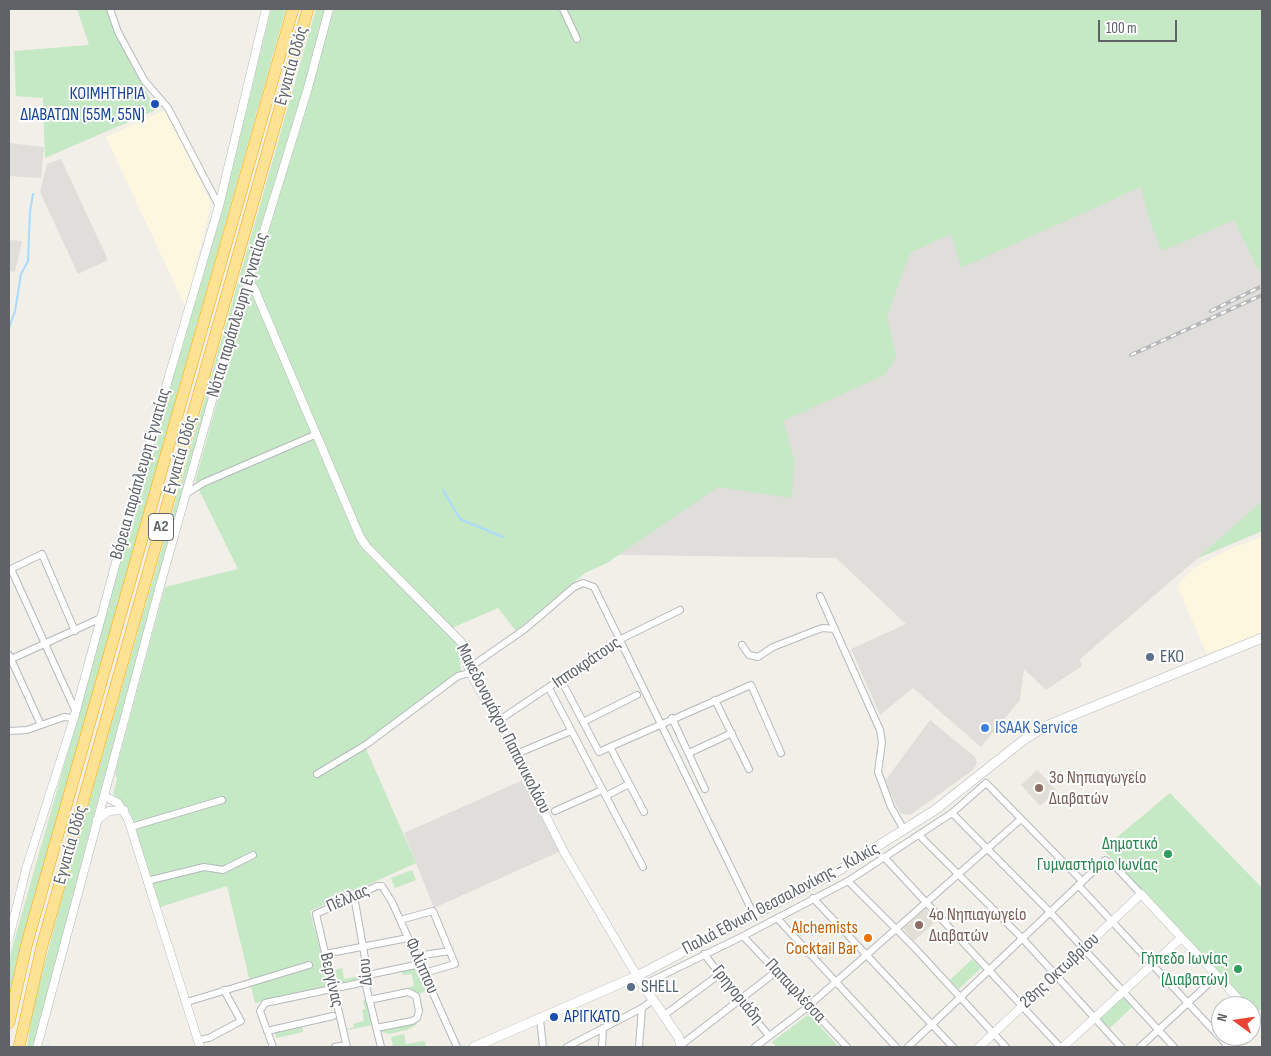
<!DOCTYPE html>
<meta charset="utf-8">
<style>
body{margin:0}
#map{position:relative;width:1271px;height:1056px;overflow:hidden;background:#f1efe8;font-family:"Sofia Sans Condensed",sans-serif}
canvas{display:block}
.frame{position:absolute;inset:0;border:10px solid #5f6368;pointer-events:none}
.north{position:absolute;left:1211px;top:996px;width:50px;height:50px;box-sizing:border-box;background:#fff;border:1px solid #bfc1c3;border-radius:50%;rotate:284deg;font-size:14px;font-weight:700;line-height:20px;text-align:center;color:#5f6368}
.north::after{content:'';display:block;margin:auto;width:18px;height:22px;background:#ea4335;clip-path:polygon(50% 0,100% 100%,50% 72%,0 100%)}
.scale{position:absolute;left:1098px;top:20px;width:79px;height:22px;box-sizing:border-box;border:2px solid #5f6368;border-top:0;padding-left:6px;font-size:15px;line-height:18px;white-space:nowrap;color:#5f6368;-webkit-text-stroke:4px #fff;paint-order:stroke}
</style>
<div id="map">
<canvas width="1271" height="1056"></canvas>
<div class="frame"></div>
<div class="north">N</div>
<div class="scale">100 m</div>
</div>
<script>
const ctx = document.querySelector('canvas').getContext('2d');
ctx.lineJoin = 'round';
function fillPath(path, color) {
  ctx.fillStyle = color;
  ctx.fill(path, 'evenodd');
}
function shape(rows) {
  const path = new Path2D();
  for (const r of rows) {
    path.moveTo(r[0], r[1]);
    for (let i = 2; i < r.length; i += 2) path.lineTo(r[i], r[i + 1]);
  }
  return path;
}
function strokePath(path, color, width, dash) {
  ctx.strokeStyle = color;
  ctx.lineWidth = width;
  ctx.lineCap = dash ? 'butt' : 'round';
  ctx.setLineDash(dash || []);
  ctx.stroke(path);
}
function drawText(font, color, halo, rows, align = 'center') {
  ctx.font = font + ' "Sofia Sans Condensed",sans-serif';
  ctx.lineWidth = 4;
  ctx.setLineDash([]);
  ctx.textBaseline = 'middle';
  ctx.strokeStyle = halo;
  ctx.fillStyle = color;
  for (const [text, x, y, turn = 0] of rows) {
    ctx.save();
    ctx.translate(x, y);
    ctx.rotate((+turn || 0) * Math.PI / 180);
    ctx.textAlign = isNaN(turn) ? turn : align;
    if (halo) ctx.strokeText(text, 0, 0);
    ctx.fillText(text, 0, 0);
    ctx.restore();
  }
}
fillPath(shape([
 [166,110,211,203,186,308,106,137],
 [1262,537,1262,634,1207,654,1177,586,1193,569,1227,550]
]), '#fef7e0');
fillPath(shape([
 [694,9,1262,9,1262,531,1198,558,1080,659,1082,666,1046,690,1024,669,1020,700,981,747,913,688,880,715,851,649,906,624,836,558,560,554],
 [9,143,44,147,41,178,9,176],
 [61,159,108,260,78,274,40,192,47,164],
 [9,240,22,241,15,272,9,271],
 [930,720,975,757,977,763,973,770,910,815,900,813,885,781],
 [523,780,561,851,434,908,404,833]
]), '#e0deda');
fillPath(shape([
 [1037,770,1057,791,1040,806,1021,785],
 [925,909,936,921,914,941,903,928]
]), '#e1ded6');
fillPath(shape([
 [77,9,107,9,120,41,156,110,45,158,43,98,16,96,14,51,89,45],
 [271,9,286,9,15,969,9,1008,9,959,88,681,131,513,180,354,224,201],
 [316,9,326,9,309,73,203,423,95,811,34,1047,27,1047,33,1008,63,894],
 [334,9,1262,9,1262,268,1258,270,1234,220,1162,251,1149,219,1141,187,961,268,951,234,910,253,887,316,896,356,885,375,783,421,794,459,792,498,718,487,607,563,585,573,516,631,498,608,452,628,448,632,458,645,461,671,364,744,416,863,310,911,330,986,255,1003,227,886,160,907,129,810,113,794,117,779,115,773,165,587,238,569,195,482,237,330],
 [1262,501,1262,531,1198,558],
 [1170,793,1262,888,1262,1008,1256,1014,1251,1006,1248,1006,1103,849],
 [412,870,416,880,395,888,391,878],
 [972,959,981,968,959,989,950,980],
 [417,966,427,987,424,992,416,995,397,993,397,990,414,986,412,974,403,975,401,970],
 [342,968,344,979,365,975,363,980,337,985,334,970],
 [419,996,423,1009,416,1025,407,1030,389,1034,378,1031,418,1018,417,997],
 [366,997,372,1025,347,1030,347,1029,354,1027,353,1024,364,1021,362,1010,365,1009,363,1001],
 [1123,997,1132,1007,1110,1028,1100,1019],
 [809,1014,839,1047,777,1047,772,1042],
 [302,1025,303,1032,276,1038,274,1031],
 [404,1034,406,1044,425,1041,426,1047,389,1047,393,1046,391,1037]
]), '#c5e8c5');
strokePath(shape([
 [9,328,15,311,21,274,28,261,30,212,33,194],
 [443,490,460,519,503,537],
 [48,1046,48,1047]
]), '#aadaff', 2);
const minor = shape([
 [110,9,118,32,144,80,168,108,219,206],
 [563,9,577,39],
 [186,494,203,483,317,434],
 [820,596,880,730,882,742,878,772,891,807,904,830],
 [75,631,42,554,11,569,76,712],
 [742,645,749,655,758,657,773,647,822,628,835,629],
 [9,655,41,725],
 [9,660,101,618],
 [469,668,525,629,574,587,583,583,594,587,754,915],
 [561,680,599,752,610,747,644,812],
 [549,688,643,867],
 [715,700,749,769],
 [672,718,705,789],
 [498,721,619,640,680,610],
 [583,722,637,695],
 [9,731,27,730,64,717,74,718],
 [610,747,751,685,781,753],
 [521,752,571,731],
 [689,753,732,733],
 [317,774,367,744,458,676,470,673],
 [606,796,629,784],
 [555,811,602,790],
 [952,813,1050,912,1174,1047],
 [131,827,222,800],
 [919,835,1022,938,1121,1047],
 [884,857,1060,1047],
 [147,881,204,867,223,870,253,855],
 [848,881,913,946,1006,1047],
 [1078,885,1228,1046],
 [354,896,368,975,365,982,381,1047],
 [813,898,953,1047],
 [777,918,896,1047],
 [400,920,433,911,455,964,424,973],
 [743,936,847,1047],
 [325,954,408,938],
 [704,954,769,1036],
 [416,956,450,951],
 [368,975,420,964],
 [643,985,743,936,848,881,952,813,986,783,1082,881],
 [369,1000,408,992,416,996,419,1011,417,1018,412,1021,376,1028],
 [187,1002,309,965],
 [663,1016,720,974],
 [540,1019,543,1047],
 [267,1031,333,1016],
 [198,1040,209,1038,241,1021,224,990],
 [681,1045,777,971],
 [273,1047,260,1011,265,1003,365,982],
 [335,1047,346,1045],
 [347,1047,316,914,377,886,382,886,392,902,457,1047],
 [567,1047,642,1008,653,1000],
 [602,1047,603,1028],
 [639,1047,642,1008],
 [755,1047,805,1009,1021,819],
 [908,1047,1105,860,1114,865,1141,894],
 [1140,1047,1217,976]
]);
const tertiary = shape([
 [248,282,254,288,360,537,366,546,461,642,470,673,498,721,564,852,637,976],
 [104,796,118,803,128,819,200,1047],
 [97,820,109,811,124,810],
 [9,938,26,869,74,718,133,499,219,206,266,9],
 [1251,1012,1262,1024],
 [37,1047,160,586,213,397,308,88,329,9],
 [979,1047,1141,894,1245,1006],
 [1063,1047,1181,938],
 [1227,1047,1239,1036]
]);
const secondary = shape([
 [637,976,679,1038,681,1047],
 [474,1047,637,976,838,871,935,810,1025,739,1046,726,1262,638]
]);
const motorway = shape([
 [9,1023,27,943,293,9],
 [19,1047,42,946,308,9]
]);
strokePath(minor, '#b5b8bc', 8);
strokePath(tertiary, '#b5b8bc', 9);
strokePath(secondary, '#b6babf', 10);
strokePath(motorway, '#f9ab00', 12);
strokePath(minor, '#fff', 6);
strokePath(tertiary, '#fff', 8);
strokePath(secondary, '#fff', 9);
strokePath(motorway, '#fde293', 11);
const rail = shape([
 [1211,311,1262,286],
 [1131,355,1262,295]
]);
strokePath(rail, '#b6b7b8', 4);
strokePath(rail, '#fff', 2, [5.5]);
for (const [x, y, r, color] of [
 [155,104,5,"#1a4fb4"],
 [1150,657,5,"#5c6f8a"],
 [985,728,5,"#3f7fe0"],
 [1039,788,5,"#8d6e63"],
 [1168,854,5,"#2e9e5b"],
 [919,925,5,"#8d6e63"],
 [868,938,5,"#e8710a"],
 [1238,969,5,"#2e9e5b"],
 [631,987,5,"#5c6f8a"],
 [554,1017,5,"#1a4fb4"]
]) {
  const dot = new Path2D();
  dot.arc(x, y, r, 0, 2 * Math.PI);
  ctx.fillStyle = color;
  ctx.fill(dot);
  strokePath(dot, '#fff', 2);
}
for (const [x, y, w] of [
 [161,527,25]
]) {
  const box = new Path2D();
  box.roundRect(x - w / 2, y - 13.5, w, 27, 4);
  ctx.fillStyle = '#fff';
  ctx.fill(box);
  strokePath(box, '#5f6368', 1);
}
drawText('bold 16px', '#5f6368', null, [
 ["Α2",161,527]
]);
drawText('18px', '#5f6368', '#fff', [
 ["Εγνατία Οδός",292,66,-74],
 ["Νότια παράπλευρη Εγνατίας",238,315,-73],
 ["Εγνατία Οδός",181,455,-74],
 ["Βόρεια παράπλευρη Εγνατίας",141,474,-74],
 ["Ιπποκράτους",587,663,-34],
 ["Μακεδονομάχου Παπανικολάου",503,729,63],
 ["Εγνατία Οδός",71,845,-74],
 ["Πέλλας",348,899,-24],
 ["Παλιά Εθνική Θεσσαλονίκης - Κιλκίς",781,899,-28],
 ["Φιλίππου",421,966,66],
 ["28ης Οκτωβρίου",1060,971,-43],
 ["Δίου",366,972,-95],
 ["Βεργίνας",331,980,77],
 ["Παπαφλέσσα",795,991,47],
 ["Γρηγοριάδη",737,995,51]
]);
drawText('18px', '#164399', '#fff', [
 ["ΚΟΙΜΗΤΗΡΙΑ",145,94],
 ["ΔΙΑΒΑΤΩΝ (55Μ, 55Ν)",145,115],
 ["ΑΡΙΓΚΑΤΟ",564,1017,"left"]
], 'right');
drawText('18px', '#4e5e75', '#fff', [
 ["EKO",1160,657],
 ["SHELL",641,987]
], 'left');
drawText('18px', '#366cbe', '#fff', [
 ["ISAAK Service",995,728]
], 'left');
drawText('18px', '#785e54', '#fff', [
 ["3ο Νηπιαγωγείο",1049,778],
 ["Διαβατών",1049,799],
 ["4ο Νηπιαγωγείο",929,915],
 ["Διαβατών",929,936]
], 'left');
drawText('18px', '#27864d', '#fff', [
 ["Δημοτικό",1158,844],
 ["Γυμναστήριο Ιωνίας",1158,865],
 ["Γήπεδο Ιωνίας",1228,959],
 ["(Διαβατών)",1228,980]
], 'right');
drawText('18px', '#c56008', '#fff', [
 ["Alchemists",858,928],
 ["Cocktail Bar",858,949]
], 'right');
</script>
